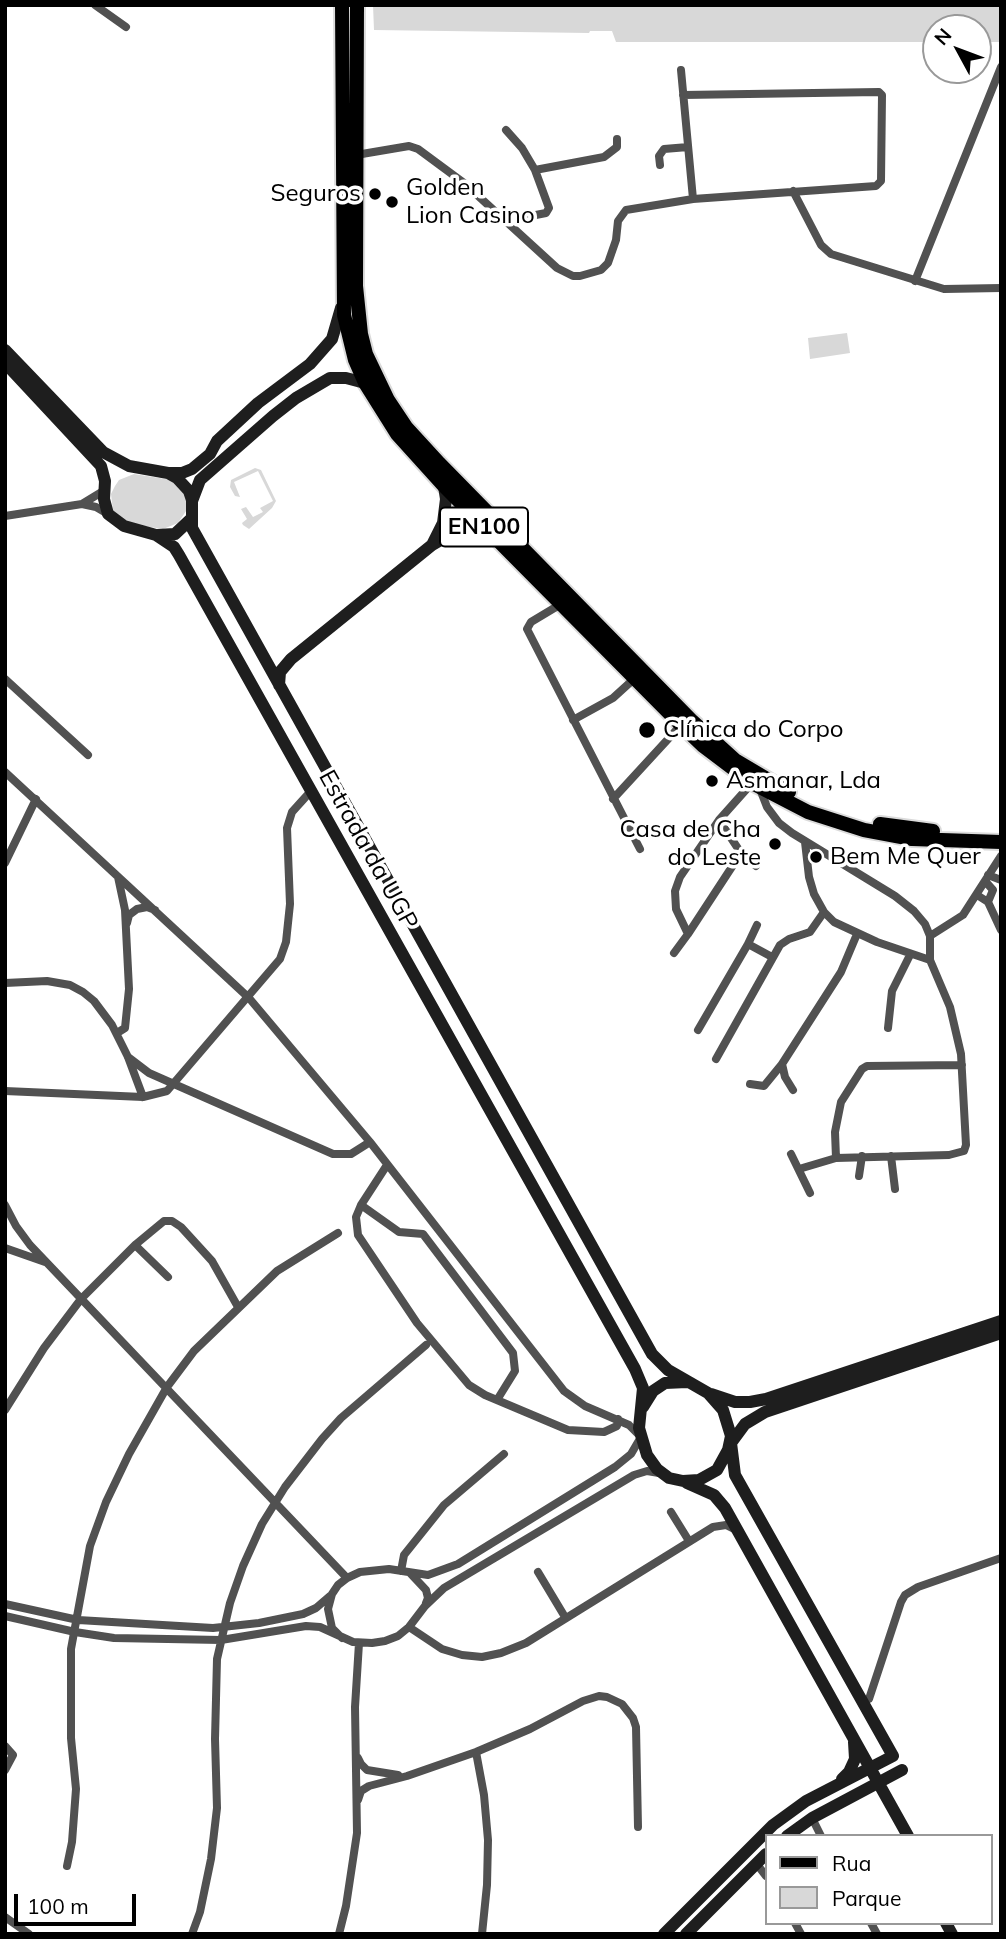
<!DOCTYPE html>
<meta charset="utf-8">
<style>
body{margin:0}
#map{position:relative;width:1006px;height:1939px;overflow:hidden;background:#fff;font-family:Mulish,sans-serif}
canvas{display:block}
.frame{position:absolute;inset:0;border:7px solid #000;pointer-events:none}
.legend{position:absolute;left:765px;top:1834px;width:228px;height:91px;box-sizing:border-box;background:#fff;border:2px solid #999;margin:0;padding:9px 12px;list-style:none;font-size:21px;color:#000}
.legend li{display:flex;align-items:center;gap:14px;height:35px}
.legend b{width:35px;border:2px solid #999}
.north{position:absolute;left:922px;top:14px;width:70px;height:70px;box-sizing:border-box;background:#fff;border:2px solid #999;border-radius:50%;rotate:311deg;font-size:19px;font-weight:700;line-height:28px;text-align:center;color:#000}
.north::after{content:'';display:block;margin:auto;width:24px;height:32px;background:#000;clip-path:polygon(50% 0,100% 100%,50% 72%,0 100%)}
.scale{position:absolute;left:14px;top:1894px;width:122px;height:32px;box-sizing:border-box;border:4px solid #000;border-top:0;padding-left:9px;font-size:21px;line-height:24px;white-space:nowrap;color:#000;-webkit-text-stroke:5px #fff;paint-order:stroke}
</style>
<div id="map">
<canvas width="1006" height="1939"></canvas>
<div class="frame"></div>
<ul class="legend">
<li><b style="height:9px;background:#000"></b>Rua</li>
<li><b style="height:19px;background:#d8d8d8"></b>Parque</li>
</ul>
<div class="north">N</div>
<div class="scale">100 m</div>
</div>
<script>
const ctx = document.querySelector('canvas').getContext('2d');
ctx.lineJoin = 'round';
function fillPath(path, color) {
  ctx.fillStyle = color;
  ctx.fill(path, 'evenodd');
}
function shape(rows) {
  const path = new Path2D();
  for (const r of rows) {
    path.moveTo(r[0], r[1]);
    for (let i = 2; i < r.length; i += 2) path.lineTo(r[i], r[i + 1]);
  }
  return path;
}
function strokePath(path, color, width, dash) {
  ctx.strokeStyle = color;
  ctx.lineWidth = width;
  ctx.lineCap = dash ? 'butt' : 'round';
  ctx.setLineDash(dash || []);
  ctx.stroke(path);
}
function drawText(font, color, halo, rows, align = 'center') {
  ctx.font = font + ' Mulish,sans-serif';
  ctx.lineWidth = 7;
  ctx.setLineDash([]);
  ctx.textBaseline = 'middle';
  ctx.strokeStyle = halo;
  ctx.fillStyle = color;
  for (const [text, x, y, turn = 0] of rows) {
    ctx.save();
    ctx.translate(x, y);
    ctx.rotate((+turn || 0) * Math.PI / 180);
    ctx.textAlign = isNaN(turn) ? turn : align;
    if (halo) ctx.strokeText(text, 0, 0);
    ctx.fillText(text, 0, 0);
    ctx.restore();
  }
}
fillPath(shape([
 [373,5,1001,5,1001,42,978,42,978,28,936,28,936,42,616,42,612,31,590,31,589,33,374,30],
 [847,333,850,353,810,359,808,338],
 [255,468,261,470,276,501,272,508,249,529,243,525,242,523,247,519,241,509,246,507,253,517,263,512,260,508,273,501,258,471,234,482,240,497,235,496,230,487,231,480],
 [134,474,172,480,184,491,188,508,178,523,163,529,143,526,124,522,113,511,111,494,115,486,119,480]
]), '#d8d8d8');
const primary = shape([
 [342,5,344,315,355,360,365,383,397,434,444,486,681,725,703,746,752,783,808,812,864,830,912,839,1001,842],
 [357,5,356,286,361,334,366,354,388,400,406,427,439,463,691,720,735,760,789,792],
 [880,824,933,831]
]);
strokePath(primary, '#dbdbdb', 18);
strokePath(shape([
 [95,5,126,27],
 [681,70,693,199],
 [356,155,409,146,418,149,464,183,557,268,573,276,580,276,601,270,608,263,616,240,618,221,626,210,693,199,876,186,881,181,882,95,879,92,683,95],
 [660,165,659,156,664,149,688,147],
 [535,170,604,157,617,147,617,139],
 [793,191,821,245,831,254,944,289,1001,288],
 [505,221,546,213,549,208,535,170,522,148,506,130],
 [915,281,1001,67],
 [82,504,96,507,108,514],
 [5,516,82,504,105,490],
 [561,604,531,622,527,629,640,849],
 [5,679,88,755],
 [573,720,613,698,635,678],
 [5,772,249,998,370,1142,564,1391,585,1406,629,1425,641,1437,631,1454,615,1467,458,1564,428,1575,389,1569,360,1572,347,1578,338,1585,332,1594,328,1609,332,1628,342,1638],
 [760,789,767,807,779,823,792,833,895,896,914,911,925,924,930,936,930,960,950,1007,961,1054,966,1145,964,1151,949,1155,836,1158,799,1169],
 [613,799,681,725],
 [719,820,741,853,756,866],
 [805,842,809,877,814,894,824,912,834,922,877,942,930,960],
 [741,853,688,934,676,909,675,891,680,877,719,820,752,783],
 [5,863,36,799],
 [988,875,1001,880],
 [985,881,993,890,988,902],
 [977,895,988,902,1001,930],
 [127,923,129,915,137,909,147,907,155,910],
 [930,936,963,915,1001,856],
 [748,944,757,925],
 [674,953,688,934],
 [5,983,47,981,70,985,83,992,94,1001,112,1025,128,1057,143,1097],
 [888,1028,892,991,910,955],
 [698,1030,748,944,772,957],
 [117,1033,125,1028,129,989,125,910,118,877],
 [128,1057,149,1073,333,1154,351,1154,370,1142],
 [716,1059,780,945,789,939,810,932,824,912],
 [750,1084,764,1086,782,1064],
 [793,1090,785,1077,782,1064,841,972,857,934],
 [5,1091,143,1097,167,1091,280,959,286,942,290,904,287,828,292,812,311,791],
 [791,1154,810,1193],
 [891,1156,895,1189],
 [836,1158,835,1132,841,1102,862,1069,867,1066,962,1065],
 [387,1165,361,1205,356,1217,358,1235,417,1323,469,1385,485,1395,568,1430,604,1432,617,1426,618,1419],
 [859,1176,862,1156],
 [5,1205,16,1226,30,1245,347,1578],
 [361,1205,399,1232,423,1234,513,1353,515,1371,497,1400],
 [135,1245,168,1277],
 [5,1248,45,1262],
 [5,1410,44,1348,81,1299,135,1245,164,1221,172,1221,181,1227,212,1261,238,1307],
 [671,1512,689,1541],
 [401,1571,404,1555,444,1505,504,1454],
 [538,1572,565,1617],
 [411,1574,426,1590,428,1598,426,1603],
 [5,1604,78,1620,213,1628,259,1623,303,1614,316,1608,330,1596],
 [5,1616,75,1632,114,1638,221,1640,306,1626,320,1627,353,1642,372,1643,385,1641,398,1636,409,1627,425,1606,444,1588,634,1475,647,1471,659,1473],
 [409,1627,442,1649,462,1655,482,1657,501,1653,526,1643,713,1527,726,1525,736,1530],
 [869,1699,901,1602,905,1595,918,1587,1001,1558],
 [5,1746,13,1755,5,1770],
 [476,1752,484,1795,488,1840,487,1885,482,1934],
 [358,1758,361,1764,367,1770,398,1775],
 [358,1800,361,1791,369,1786,407,1776,476,1752,530,1729,583,1701,599,1696,607,1697,622,1704,633,1718,636,1727,638,1827],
 [812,1818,821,1836],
 [756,1863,766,1876],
 [67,1866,72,1842,76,1789,71,1738,71,1649,90,1546,106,1502,129,1454,167,1387,194,1351,277,1271,338,1233],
 [5,1917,29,1934],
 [795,1923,801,1934],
 [871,1923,877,1934],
 [192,1934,200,1912,211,1859,217,1808,215,1739,217,1659,230,1603,243,1566,262,1524,285,1487,322,1439,341,1418,426,1345],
 [339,1934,346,1906,357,1833,355,1707,359,1643]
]), '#515151', 8);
strokePath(shape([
 [5,350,103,452,129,466,168,473,177,478,189,491,192,500],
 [5,363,101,466,105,481,104,499,108,514,124,526,156,535,174,547,179,555,635,1369,643,1388,639,1428,647,1455,657,1469,669,1478,683,1481,699,1480,717,1470,728,1450,731,1436,723,1410,708,1393,668,1370,652,1354,192,528,192,501,200,480,273,416,296,398,330,378,346,378,365,383],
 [168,473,182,473,192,469,210,454,217,441,258,403,310,364,332,339,341,308],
 [157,535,175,534,191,519],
 [432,545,443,523,446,499,444,486],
 [279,685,280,672,291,659,432,545,456,531,489,532],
 [711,1394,735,1402,750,1402,766,1399,1001,1321],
 [643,1407,653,1391,665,1383,687,1382],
 [687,1483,714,1495,725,1508,908,1836],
 [842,1779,849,1772,855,1759,854,1742],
 [787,1836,812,1818,902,1770],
 [946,1923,952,1934],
 [664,1934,773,1825,806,1801,893,1756,735,1475,731,1443,745,1424,765,1412,1001,1333],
 [686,1934,766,1854]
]), '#1e1e1e', 12);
strokePath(primary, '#000', 14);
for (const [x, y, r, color] of [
 [375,194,7,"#000"],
 [392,202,7,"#000"],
 [647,730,9,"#000"],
 [712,781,7,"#000"],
 [775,844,7,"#000"],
 [816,857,7,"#000"]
]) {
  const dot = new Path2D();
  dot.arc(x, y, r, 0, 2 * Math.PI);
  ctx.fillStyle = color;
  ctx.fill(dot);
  strokePath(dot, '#fff', 2.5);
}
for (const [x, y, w] of [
 [484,527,88]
]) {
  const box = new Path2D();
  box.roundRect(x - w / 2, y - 19.5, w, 39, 5);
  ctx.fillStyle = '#fff';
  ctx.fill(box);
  strokePath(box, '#000', 2);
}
drawText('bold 23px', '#000', null, [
 ["EN100",484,527]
]);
drawText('24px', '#000', '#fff', [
 ["Golden",406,188],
 ["Lion Casino",406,216],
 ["Seguros",361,194,"right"],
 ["Clínica do Corpo",663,730],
 ["Asmanar, Lda",726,781],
 ["Casa de Cha",761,830,"right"],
 ["do Leste",761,858,"right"],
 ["Bem Me Quer",830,857]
], 'left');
drawText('24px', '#000', '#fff', [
 ["Estrada da UGP",368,850,61]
]);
</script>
